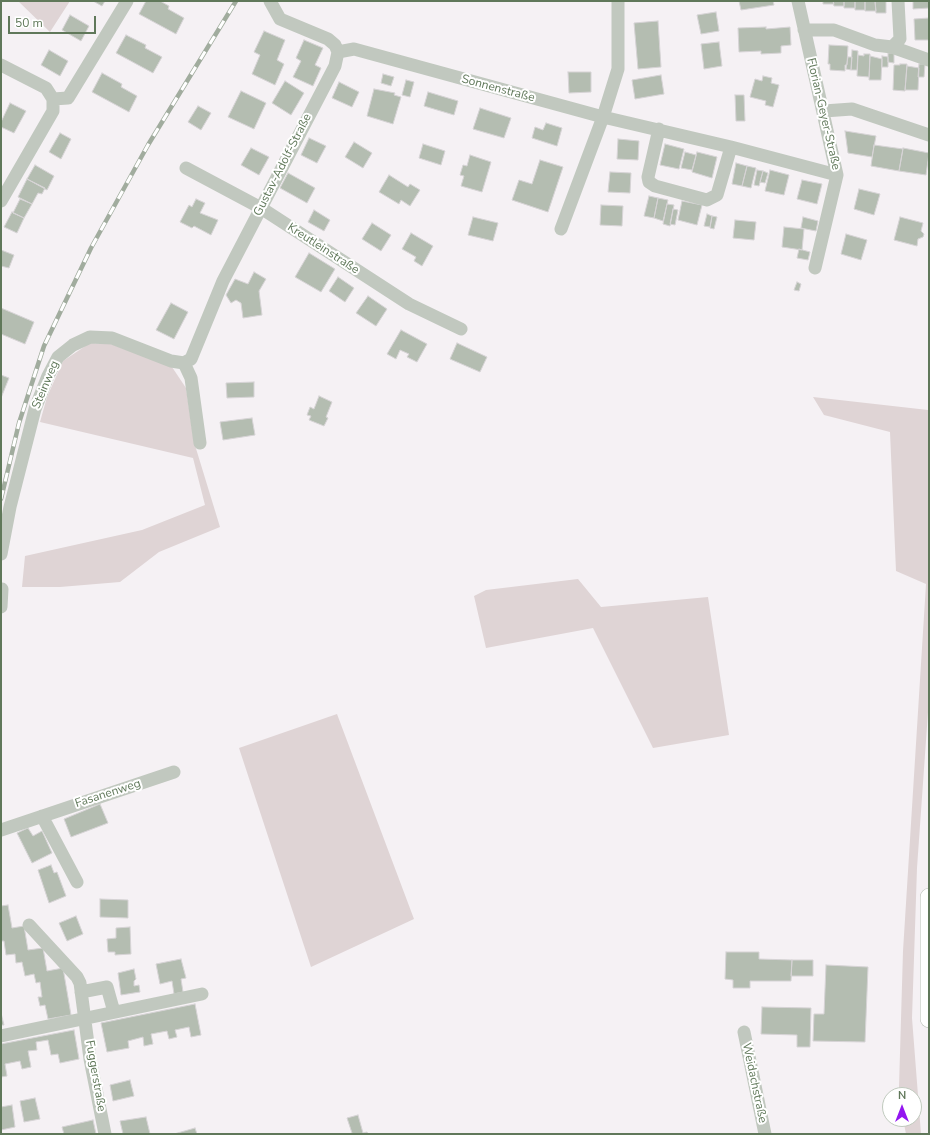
<!DOCTYPE html>
<meta charset="utf-8">
<style>
body{margin:0}
#map{position:relative;width:930px;height:1135px;overflow:hidden;background:#f5f1f4;font-family:"Nunito Sans",sans-serif}
canvas{display:block}
.frame{position:absolute;inset:0;border:2px solid #60785a;pointer-events:none}
.north{position:absolute;left:882px;top:1087px;width:40px;height:40px;box-sizing:border-box;background:#fff;border:1px solid #bfc9bd;border-radius:50%;rotate:0deg;font-size:11px;font-weight:700;line-height:16px;text-align:center;color:#60785a}
.north::after{content:'';display:block;margin:auto;width:14px;height:18px;background:#9316f0;clip-path:polygon(50% 0,100% 100%,50% 72%,0 100%)}
.scale{position:absolute;left:8px;top:16px;width:88px;height:18px;box-sizing:border-box;border:2px solid #60785a;border-top:0;padding-left:5px;font-size:12px;line-height:14px;white-space:nowrap;color:#60785a;-webkit-text-stroke:3px #fff;paint-order:stroke}
</style>
<div id="map">
<canvas width="930" height="1135"></canvas>
<div class="frame"></div>
<div class="north">N</div>
<div class="scale">50 m</div>
</div>
<script>
const ctx = document.querySelector('canvas').getContext('2d');
ctx.lineJoin = 'round';
function fillPath(path, color) {
  ctx.fillStyle = color;
  ctx.fill(path, 'evenodd');
}
function shape(rows) {
  const path = new Path2D();
  for (const r of rows) {
    path.moveTo(r[0], r[1]);
    for (let i = 2; i < r.length; i += 2) path.lineTo(r[i], r[i + 1]);
  }
  return path;
}
function strokePath(path, color, width, dash) {
  ctx.strokeStyle = color;
  ctx.lineWidth = width;
  ctx.lineCap = dash ? 'butt' : 'round';
  ctx.setLineDash(dash || []);
  ctx.stroke(path);
}
function drawText(font, color, halo, rows, align = 'center') {
  ctx.font = font + ' "Nunito Sans",sans-serif';
  ctx.lineWidth = 4;
  ctx.setLineDash([]);
  ctx.textBaseline = 'middle';
  ctx.strokeStyle = halo;
  ctx.fillStyle = color;
  for (const [text, x, y, turn = 0] of rows) {
    ctx.save();
    ctx.translate(x, y);
    ctx.rotate((+turn || 0) * Math.PI / 180);
    ctx.textAlign = isNaN(turn) ? turn : align;
    if (halo) ctx.strokeText(text, 0, 0);
    ctx.fillText(text, 0, 0);
    ctx.restore();
  }
}
fillPath(shape([
 [18,1,70,1,50,32],
 [90,343,111,344,172,367,186,388,194,442,220,527,159,552,120,582,60,587,22,587,25,556,142,530,205,505,193,458,40,422,47,397,63,361],
 [929,392,929,698,917,868,912,1018,921,1134,906,1134,903,1119,914,1119,914,1095,900,1095,899,1087,903,951,926,584,896,571,890,432,824,415,813,397,928,410],
 [578,579,601,607,708,597,729,735,653,748,593,628,486,648,474,596,486,590],
 [337,714,414,919,311,967,239,748]
]), '#dfd4d5');
const building = shape([
 [93,1,105,1,102,6,93,1],
 [146,1,160,1,169,6,168,9,184,18,176,34,139,14,146,1],
 [739,1,773,1,774,5,741,10,739,1],
 [823,1,833,1,834,4,823,4,823,1],
 [833,1,844,1,844,6,834,6,833,1],
 [844,1,855,1,855,8,844,8,844,1],
 [855,1,865,1,865,10,855,10,855,1],
 [865,1,875,1,876,11,865,11,865,1],
 [875,1,886,1,886,13,876,13,875,1],
 [913,1,929,1,929,8,913,9,913,1],
 [716,12,719,31,701,34,697,15,716,12],
 [70,15,89,26,81,41,62,30,70,15],
 [929,18,929,40,915,40,914,19,929,18],
 [658,21,661,67,638,69,634,23,658,21],
 [766,27,766,29,790,27,791,45,781,46,781,53,761,54,761,51,739,52,738,28,766,27],
 [264,31,285,40,277,60,284,64,275,85,252,74,260,55,254,52,264,31],
 [126,35,146,45,145,48,162,57,153,73,116,53,126,35],
 [304,40,323,48,315,65,321,68,313,86,293,77,301,61,296,58,304,40],
 [719,42,722,66,704,69,701,44,719,42],
 [829,45,848,46,847,65,845,65,845,71,830,70,830,64,828,64,829,45],
 [49,50,68,61,60,76,41,65,49,50],
 [852,50,858,51,857,70,851,70,852,50],
 [888,53,894,53,894,63,888,62,888,53],
 [864,54,870,54,869,77,857,76,858,55,864,56,864,54],
 [870,56,882,59,881,80,869,80,870,56],
 [882,56,888,57,888,67,882,67,882,56],
 [848,57,852,57,851,70,846,69,848,57],
 [900,64,907,64,905,91,893,90,894,65,900,65,900,64],
 [919,64,925,64,924,77,918,77,919,64],
 [907,66,919,68,918,90,905,90,907,66],
 [568,72,591,72,591,92,569,93,568,72],
 [102,73,122,84,121,87,137,96,129,112,92,92,102,73],
 [383,74,394,77,391,86,381,83,383,74],
 [661,75,664,94,635,99,632,80,661,75],
 [763,76,772,78,771,83,779,85,773,107,765,105,766,101,750,97,755,79,762,81,763,76],
 [406,80,414,82,410,97,402,95,406,80],
 [285,81,304,93,291,115,272,103,285,81],
 [339,82,359,92,352,107,332,98,339,82],
 [374,89,395,93,394,95,401,97,393,124,367,116,374,89],
 [241,91,266,103,254,129,228,117,241,91],
 [428,92,458,101,454,115,424,106,428,92],
 [735,95,744,95,745,121,736,121,735,95],
 [10,103,26,111,14,133,1,127,1,122,10,103],
 [198,106,211,113,201,130,188,122,198,106],
 [480,108,511,118,504,138,473,129,480,108],
 [546,123,562,128,557,146,532,138,535,127,543,130,546,123],
 [845,131,876,136,872,157,848,153,845,131],
 [60,133,71,139,61,159,49,152,60,133],
 [309,138,326,146,317,163,301,155,309,138],
 [618,139,639,141,638,160,617,159,618,139],
 [354,142,372,153,363,168,345,157,354,142],
 [423,144,445,151,441,165,419,158,423,144],
 [665,144,684,149,679,169,660,165,665,144],
 [874,145,903,149,899,171,871,166,874,145],
 [251,148,269,157,259,175,241,165,251,148],
 [903,148,929,153,926,175,899,171,903,148],
 [685,152,696,155,692,170,681,168,685,152],
 [697,152,717,157,712,178,692,172,697,152],
 [470,155,491,162,482,192,461,186,464,176,460,175,463,165,467,166,470,155],
 [540,160,563,167,548,212,512,200,519,180,532,184,540,160],
 [736,163,747,166,742,186,732,184,736,163],
 [35,165,54,176,47,190,27,179,35,165],
 [747,166,756,168,751,188,742,186,747,166],
 [757,170,763,171,759,186,754,185,757,170],
 [770,170,789,175,784,195,765,191,770,170],
 [763,171,768,173,765,183,760,182,763,171],
 [610,172,631,173,630,193,608,192,610,172],
 [288,173,315,188,307,203,280,188,288,173],
 [389,175,408,187,410,184,420,190,410,206,401,200,399,204,379,192,389,175],
 [27,179,45,188,42,194,38,193,32,204,18,197,27,179],
 [802,180,822,184,817,204,797,199,802,180],
 [859,189,880,194,874,215,854,209,859,189],
 [649,196,658,198,654,218,644,216,649,196],
 [658,198,668,200,663,221,654,218,658,198],
 [20,199,32,204,24,218,13,213,20,199],
 [196,199,205,203,200,213,218,220,211,235,194,226,192,228,180,222,189,205,192,207,196,199],
 [682,201,702,205,697,225,678,220,682,201],
 [667,204,674,205,670,226,663,224,667,204],
 [601,205,623,206,622,226,600,225,601,205],
 [673,209,678,210,675,225,670,224,673,209],
 [314,210,330,220,324,231,308,222,314,210],
 [12,212,24,218,17,233,4,227,12,212],
 [707,214,712,216,710,227,704,226,707,214],
 [712,216,717,217,714,229,710,228,712,216],
 [473,217,498,223,493,241,468,235,473,217],
 [803,217,818,221,816,231,801,228,803,217],
 [900,217,923,223,921,231,924,234,923,237,918,239,917,246,894,240,900,217],
 [735,220,756,222,754,240,733,238,735,220],
 [372,223,391,235,381,251,362,239,372,223],
 [784,227,804,229,802,250,782,247,784,227],
 [411,233,433,246,422,266,414,261,416,257,402,249,411,233],
 [846,234,867,240,861,260,841,254,846,234],
 [799,249,810,252,808,260,797,258,799,249],
 [1,250,14,255,9,268,1,266,1,250],
 [309,253,335,269,321,292,295,277,309,253],
 [254,272,266,279,259,291,262,315,243,318,241,303,236,300,231,303,226,295,235,279,248,284,254,272],
 [338,277,354,288,345,302,329,291,338,277],
 [797,282,801,284,799,291,794,290,797,282],
 [368,296,387,309,376,326,356,313,368,296],
 [171,303,188,312,174,339,156,330,171,303],
 [1,308,34,322,25,344,1,334,1,308],
 [401,330,427,344,417,362,407,357,409,354,400,350,396,359,387,354,401,330],
 [457,343,487,357,480,372,450,359,457,343],
 [1,375,9,378,1,398,1,375],
 [254,382,254,397,227,398,226,383,254,382],
 [319,396,332,402,326,417,328,418,324,426,309,420,311,416,307,415,310,407,314,409,319,396],
 [252,418,255,435,223,440,220,422,252,418],
 [100,804,108,823,71,837,64,819,100,804],
 [28,828,33,836,42,831,52,853,32,863,17,833,28,828],
 [51,865,54,873,57,872,66,896,49,903,38,870,51,865],
 [100,899,128,900,128,918,100,917,100,899],
 [8,905,12,928,24,926,28,950,43,948,47,971,63,968,71,1015,48,1019,45,1005,40,1006,38,997,42,997,40,982,36,983,34,974,25,976,22,962,16,963,15,954,6,955,4,941,1,941,1,906,8,905],
 [76,916,83,934,67,941,59,923,76,916],
 [130,927,131,954,115,955,115,952,108,952,107,939,116,938,116,928,130,927],
 [726,952,759,952,759,959,792,960,791,981,750,981,750,988,733,988,733,980,725,979,726,952],
 [181,959,186,978,181,979,183,992,174,994,172,981,160,984,156,964,181,959],
 [792,960,813,960,813,976,791,976,792,960],
 [826,965,868,967,865,1042,813,1041,814,1014,824,1014,826,965],
 [134,969,136,979,134,981,134,986,139,985,140,992,121,995,118,973,134,969],
 [195,1004,201,1035,191,1037,189,1027,175,1030,177,1037,169,1039,167,1031,151,1034,153,1044,144,1046,143,1037,128,1041,129,1048,107,1052,101,1023,195,1004],
 [762,1007,811,1008,810,1047,797,1047,797,1035,761,1034,762,1007],
 [1,1013,4,1025,1,1025,1,1013],
 [74,1030,79,1059,60,1063,58,1054,51,1055,48,1040,36,1042,37,1050,28,1051,31,1067,22,1069,20,1061,5,1064,7,1076,1,1077,1,1044,74,1030],
 [130,1080,134,1096,113,1101,110,1085,130,1080],
 [35,1098,40,1119,24,1122,20,1101,35,1098],
 [12,1105,15,1127,1,1130,1,1107,12,1105],
 [358,1115,363,1133,367,1132,368,1134,348,1134,352,1133,347,1118,358,1115],
 [146,1117,150,1134,123,1134,120,1121,146,1117],
 [93,1120,96,1134,64,1134,62,1127,93,1120],
 [195,1128,197,1134,174,1134,195,1128]
]);
fillPath(building, '#b4bdb1');
strokePath(building, '#d6d3d5', 1);
const major = shape([
 [929,897,929,1019]
]);
strokePath(major, '#b2bab0', 18);
strokePath(shape([
 [798,1,837,175,815,268],
 [804,30,834,30,875,45,892,47,900,39,898,1],
 [892,47,929,60],
 [338,52,354,49,603,117,731,147,837,175],
 [1,65,46,88,53,99,68,98,127,1],
 [824,111,852,109,929,135],
 [659,129,648,177,649,182,655,186,707,200,717,195,731,147],
 [186,168,261,208,409,304,461,329],
 [1,201,53,111,53,99],
 [561,229,603,117,618,69,618,1],
 [184,363,191,378,200,443],
 [1,554,10,507,35,409,48,376,58,357,73,345,90,337,112,338,171,361,184,363,191,359,223,281,335,66,338,52,335,45,328,39,280,19,270,1],
 [1,607,2,589],
 [42,816,77,882],
 [1,830,174,772],
 [29,925,77,977,80,983,90,1059,105,1134],
 [81,992,107,987,114,1012],
 [744,1032,765,1134],
 [1,1036,202,994]
]), '#c1c8bf', 13);
strokePath(major, '#fff', 17);
const rail = shape([
 [1,499,19,423,44,346,91,248,148,145,236,1]
]);
strokePath(rail, '#a1ac9e', 4.5);
strokePath(rail, '#fff', 3, [9]);
drawText('12px', '#60785a', '#fff', [
 ["Sonnenstraße",498,89,15],
 ["Florian-Geyer-Straße",823,114,77],
 ["Gustav-Adolf-Straße",283,165,-63],
 ["Kreutleinstraße",323,249,33],
 ["Steinweg",46,385,-67],
 ["Fasanenweg",108,794,-18],
 ["Fuggerstraße",95,1076,80],
 ["Weidachstraße",754,1083,78]
]);
</script>
